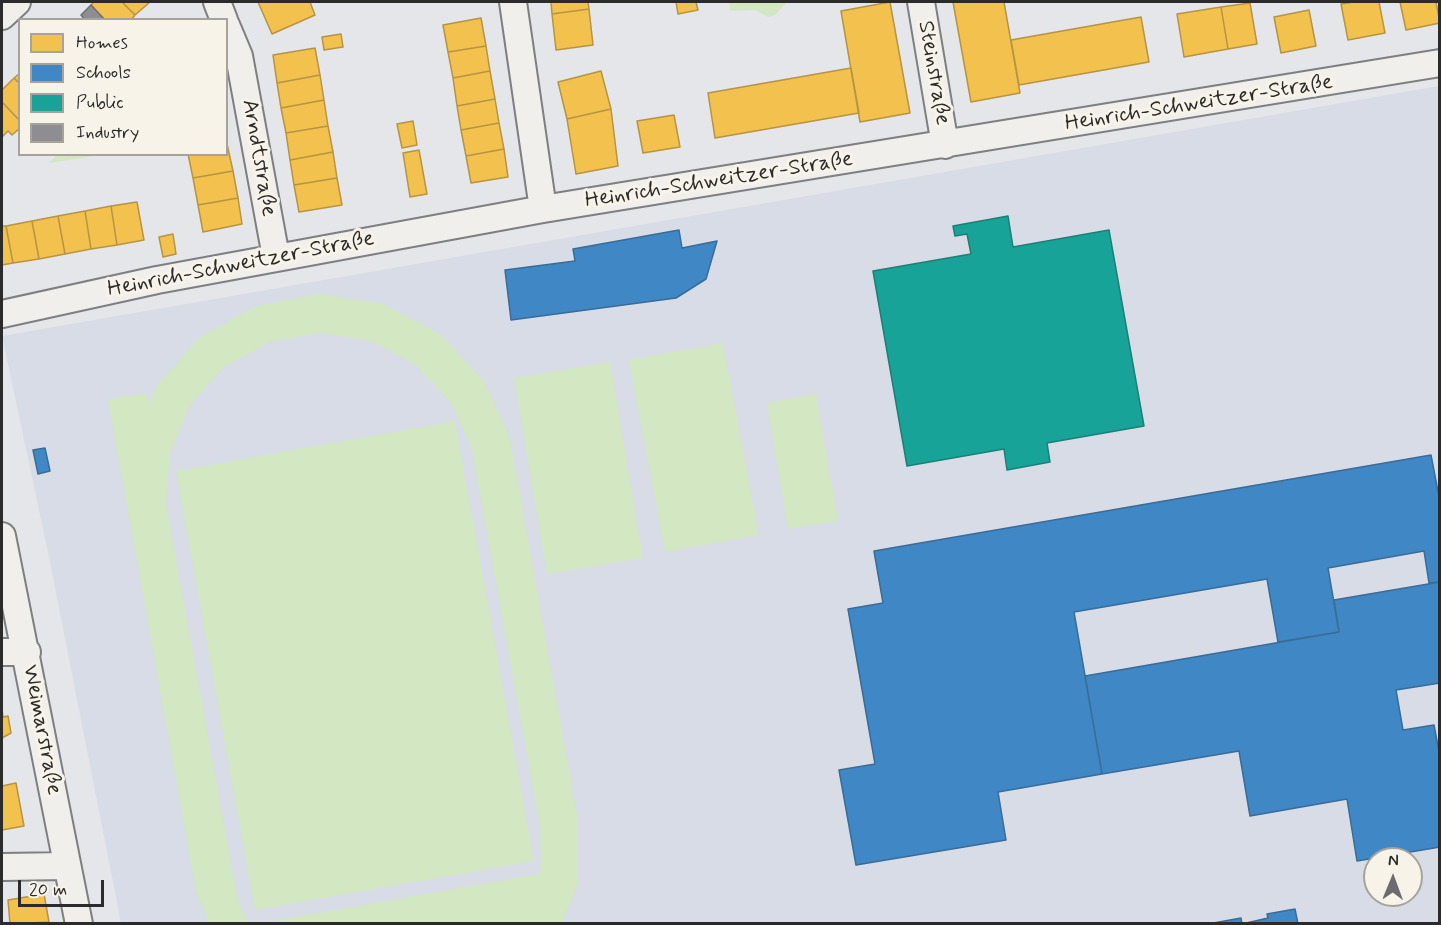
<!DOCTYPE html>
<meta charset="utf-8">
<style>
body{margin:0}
#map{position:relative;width:1441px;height:925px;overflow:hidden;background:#e4e6e9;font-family:Mynerve,sans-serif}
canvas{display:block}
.frame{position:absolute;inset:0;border:3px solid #2b2b2b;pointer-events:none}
.legend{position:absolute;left:18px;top:18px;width:210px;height:138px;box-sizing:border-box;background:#f7f3e8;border:2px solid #a5a39c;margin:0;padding:8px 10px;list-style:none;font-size:18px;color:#2b2b2b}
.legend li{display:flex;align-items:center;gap:12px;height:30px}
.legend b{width:30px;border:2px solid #a5a39c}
.north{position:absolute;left:1363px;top:847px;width:60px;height:60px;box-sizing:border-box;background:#f7f3e8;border:2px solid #a5a39c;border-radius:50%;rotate:1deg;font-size:16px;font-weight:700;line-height:24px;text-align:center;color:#2b2b2b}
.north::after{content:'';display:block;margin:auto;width:21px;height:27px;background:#6c6c6e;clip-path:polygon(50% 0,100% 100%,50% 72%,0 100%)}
.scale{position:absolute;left:18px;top:880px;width:86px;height:27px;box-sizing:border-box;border:3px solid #2b2b2b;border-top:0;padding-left:8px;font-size:18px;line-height:21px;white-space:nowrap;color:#2b2b2b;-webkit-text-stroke:4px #f7f3e8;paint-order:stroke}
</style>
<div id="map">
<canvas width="1441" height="925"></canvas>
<div class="frame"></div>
<ul class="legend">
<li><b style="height:16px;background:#f2c14e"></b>Homes</li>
<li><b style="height:16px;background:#3f88c5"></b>Schools</li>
<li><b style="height:16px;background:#17a398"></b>Public</li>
<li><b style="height:16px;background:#8d8d92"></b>Industry</li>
</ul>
<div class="north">N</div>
<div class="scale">20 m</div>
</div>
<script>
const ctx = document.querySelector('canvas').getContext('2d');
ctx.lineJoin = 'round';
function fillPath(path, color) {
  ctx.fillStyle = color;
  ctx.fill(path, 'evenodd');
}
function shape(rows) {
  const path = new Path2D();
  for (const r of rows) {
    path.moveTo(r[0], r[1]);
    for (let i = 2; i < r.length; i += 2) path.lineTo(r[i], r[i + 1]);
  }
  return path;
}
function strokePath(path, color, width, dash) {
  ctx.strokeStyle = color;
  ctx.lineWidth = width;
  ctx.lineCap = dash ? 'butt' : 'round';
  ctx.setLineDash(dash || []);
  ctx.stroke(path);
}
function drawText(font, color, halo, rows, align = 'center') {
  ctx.font = font + ' Mynerve,sans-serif';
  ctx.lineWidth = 6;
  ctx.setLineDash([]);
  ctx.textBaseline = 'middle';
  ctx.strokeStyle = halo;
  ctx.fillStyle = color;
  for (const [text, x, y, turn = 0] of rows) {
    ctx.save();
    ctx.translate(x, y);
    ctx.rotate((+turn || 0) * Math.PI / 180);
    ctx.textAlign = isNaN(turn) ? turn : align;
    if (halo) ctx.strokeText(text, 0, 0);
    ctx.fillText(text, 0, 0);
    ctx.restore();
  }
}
fillPath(shape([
 [1439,86,1439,923,121,923,49,557,2,336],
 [1375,859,1411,859,1411,895,1375,895]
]), '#d7dce7');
fillPath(shape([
 [729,2,787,2,775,15,768,17,755,10,730,11],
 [58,154,100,154,100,155,49,163],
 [319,294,383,304,440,334,484,381,510,438,578,821,577,886,562,923,262,923,539,874,541,861,540,826,472,449,451,403,416,365,371,341,320,333,269,342,224,367,190,405,170,453,166,504,238,902,249,923,209,923,196,891,108,399,146,393,149,403,157,385,200,337,256,306],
 [723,343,759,535,665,552,629,360],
 [610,362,643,558,547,574,514,378],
 [816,394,838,521,788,529,767,403],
 [455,421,534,861,255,910,176,471]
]), '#d2e7c2');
const homes = shape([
 [94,2,122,2,135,15,131,20,105,20,91,5,94,2],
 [122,2,150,2,135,15,122,2],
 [258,2,310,2,315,15,272,34,258,2],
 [551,2,588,2,589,9,552,14,551,2],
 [676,2,696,2,698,10,678,14,676,2],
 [890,2,910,113,860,122,841,11,890,2],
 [953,2,1004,2,1020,93,971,102,953,2],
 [1354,2,1379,2,1385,33,1348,40,1341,4,1354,2],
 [1400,2,1436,2,1440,23,1406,30,1400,2],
 [1250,3,1257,44,1228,49,1221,7,1250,3],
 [1221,7,1228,49,1184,57,1177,14,1221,7],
 [589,9,593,45,556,50,552,14,589,9],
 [1309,10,1316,46,1281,53,1274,17,1309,10],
 [1141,17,1149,62,1019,85,1011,40,1141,17],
 [481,18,486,46,448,52,443,25,481,18],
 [341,34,343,47,324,50,322,37,341,34],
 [486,46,490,71,453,78,448,52,486,46],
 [315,48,320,75,277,83,273,55,315,48],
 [851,68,859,113,715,138,708,93,851,68],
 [490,71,495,99,457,106,453,78,490,71],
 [601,71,611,109,567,119,558,82,601,71],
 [20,73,20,84,14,78,20,73],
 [320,75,324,100,281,108,277,83,320,75],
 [14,78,20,84,20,121,2,102,2,90,14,78],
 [495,99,499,123,461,130,457,106,495,99],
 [324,100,328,126,286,133,281,108,324,100],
 [2,102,20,121,20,128,12,135,8,131,2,137,2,102],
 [611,109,618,166,576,174,567,119,611,109],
 [674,115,680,147,643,153,637,121,674,115],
 [413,121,417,145,402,148,397,124,413,121],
 [499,123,504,149,466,156,461,130,499,123],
 [328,126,333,152,290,160,286,133,328,126],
 [227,144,233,171,193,178,188,154,226,154,227,144],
 [504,149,508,177,471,183,466,156,504,149],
 [419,150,427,194,410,197,403,153,419,150],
 [333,152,337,178,294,185,290,160,333,152],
 [233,171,238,198,198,205,193,178,233,171],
 [337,178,342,205,299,212,294,185,337,178],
 [238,198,242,224,203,232,198,205,238,198],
 [137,202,144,240,117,245,111,206,137,202],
 [111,206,117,245,91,249,85,211,111,206],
 [85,211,91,249,65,254,58,216,85,211],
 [58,216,65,254,39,259,32,221,58,216],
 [32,221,39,259,13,263,6,226,32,221],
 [2,226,6,226,13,263,2,265,2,226],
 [173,234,176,254,163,257,159,237,173,234],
 [2,709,3,717,8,716,11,733,2,738,2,709],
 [16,783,24,826,2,830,2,786,16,783],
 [44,894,49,922,10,924,8,900,44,894]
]);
fillPath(homes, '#f2c14e');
strokePath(homes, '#b69444', 1.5);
const schools = shape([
 [679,230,682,248,717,241,706,279,676,298,511,320,505,270,575,261,573,249,679,230],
 [45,448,50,471,38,474,33,450,45,448],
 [1431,455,1440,502,1440,582,1429,583,1424,551,1328,568,1339,632,1278,642,1267,579,1074,612,1102,774,998,792,1006,840,856,865,839,770,875,764,848,609,883,603,874,551,1431,455],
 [1440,582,1440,683,1396,690,1403,730,1434,725,1440,757,1440,847,1357,861,1347,799,1250,816,1239,751,1102,774,1085,676,1339,632,1334,600,1440,582],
 [1295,909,1298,924,1242,924,1268,918,1267,914,1295,909],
 [1241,918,1242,924,1208,924,1241,918]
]);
fillPath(schools, '#3f88c5');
strokePath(schools, '#396c97', 1.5);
const public = shape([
 [1008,216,1013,247,1109,230,1144,426,1047,443,1050,462,1007,470,1004,449,907,466,873,271,971,254,967,234,955,236,953,226,1008,216]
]);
fillPath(public, '#17a398');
strokePath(public, '#1d7f77', 1.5);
const industry = shape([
 [91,5,105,20,85,20,81,15,91,5]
]);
fillPath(industry, '#8d8d92');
strokePath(industry, '#707073', 1.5);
const minor = shape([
 [217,2,224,20],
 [513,2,543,209],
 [921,2,945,145],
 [2,16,17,2],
 [226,25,239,56,276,257],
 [2,314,157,280,543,209,1440,63],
 [2,536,79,924],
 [2,652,27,652],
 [2,867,67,866]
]);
strokePath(minor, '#7e7f80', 30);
strokePath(minor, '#f0efec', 26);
drawText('22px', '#2b2b2b', '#f7f3e8', [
 ["Steinstraße",933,73,80],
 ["Heinrich-Schweitzer-Straße",1199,104,-9],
 ["Arndtstraße",258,158,80],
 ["Heinrich-Schweitzer-Straße",719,181,-9],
 ["Heinrich-Schweitzer-Straße",241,265,-11],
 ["Weimarstraße",41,730,79]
]);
</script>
